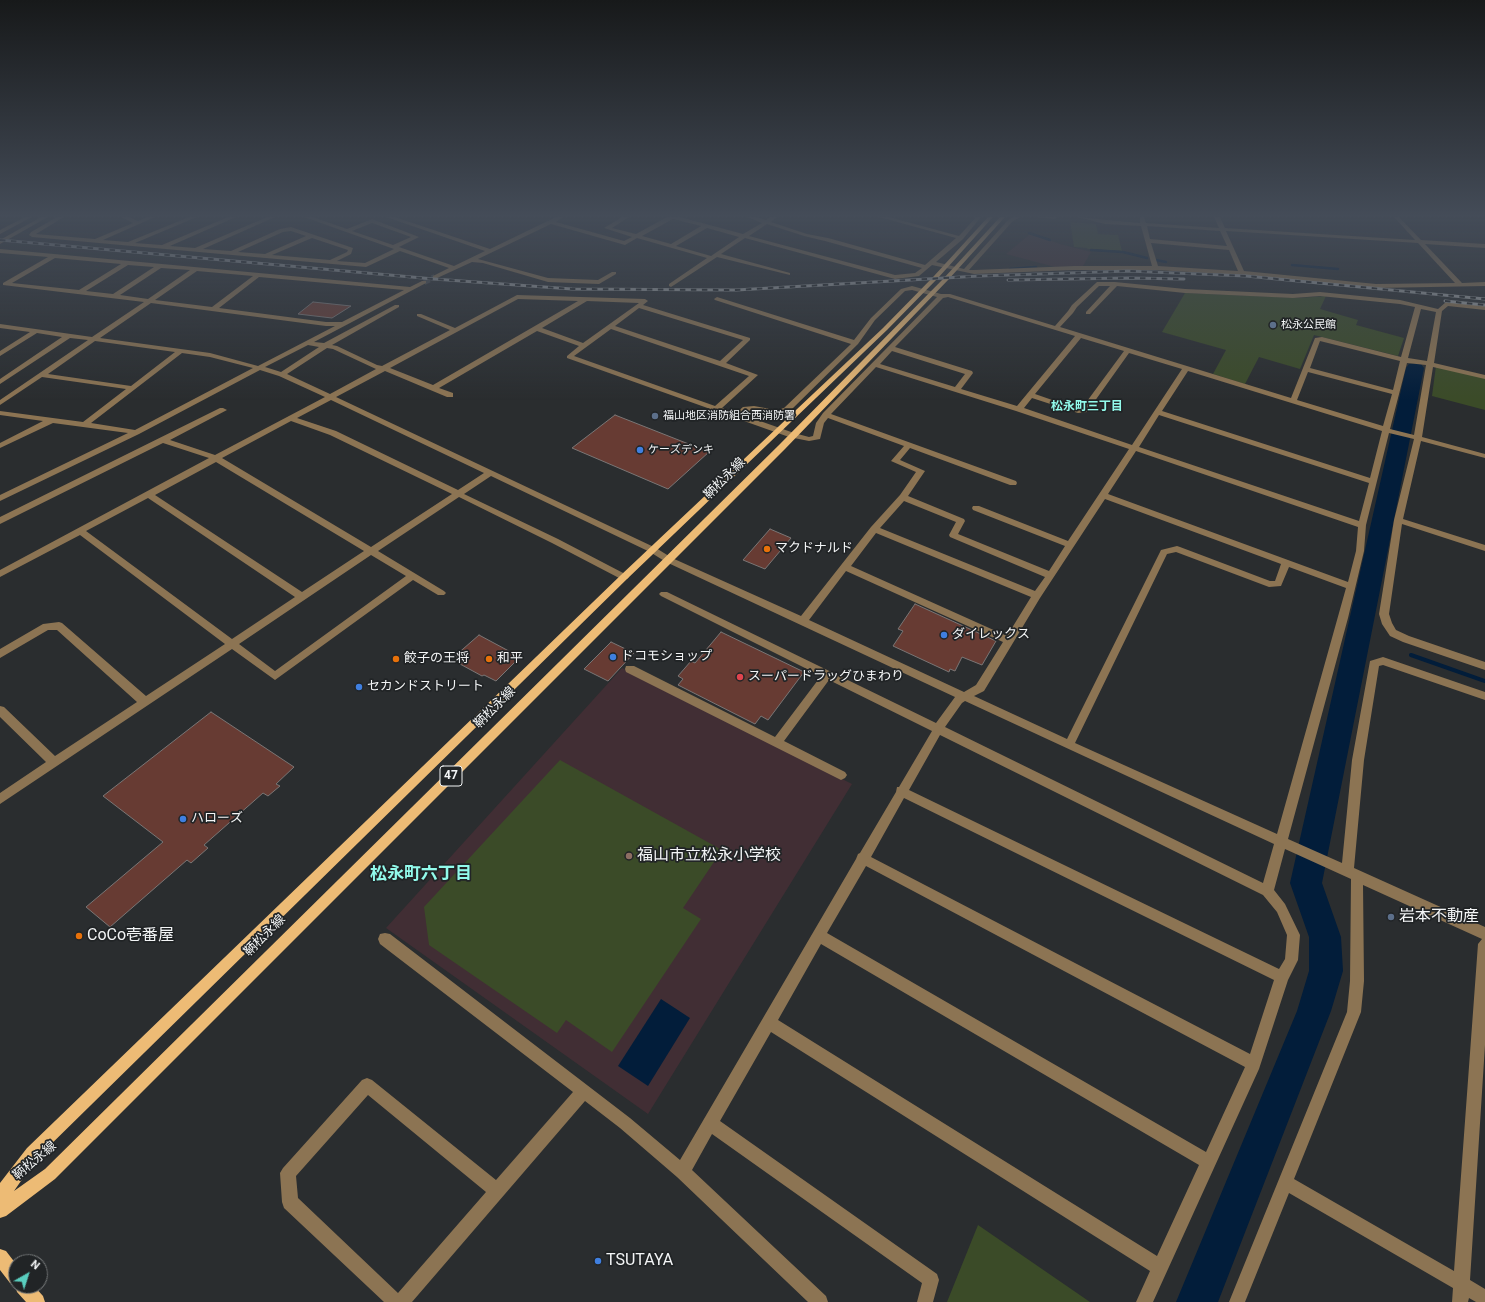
<!DOCTYPE html>
<meta charset="utf-8">
<style>
body{margin:0}
#map{position:relative;width:1485px;height:1302px;overflow:hidden;background:#2a2d2f;font-family:Roboto,sans-serif}
canvas{display:block}
.north{position:absolute;left:8px;top:1254px;width:40px;height:40px;box-sizing:border-box;background:#212426;border:1px solid #757879;border-radius:50%;rotate:39deg;font-size:11px;font-weight:700;line-height:16px;text-align:center;color:#f3f5f6}
.north::after{content:'';display:block;margin:auto;width:14px;height:18px;background:#59cebf;clip-path:polygon(50% 0,100% 100%,50% 72%,0 100%)}
</style>
<div id="map">
<canvas width="1485" height="1302"></canvas>
<div class="north">N</div>
</div>
<script>
const ctx = document.querySelector('canvas').getContext('2d');
ctx.lineJoin = 'round';
function fillPath(path, color) {
  ctx.fillStyle = color;
  ctx.fill(path, 'evenodd');
}
function shape(rows) {
  const path = new Path2D();
  for (const r of rows) {
    path.moveTo(r[0], r[1]);
    for (let i = 2; i < r.length; i += 2) path.lineTo(r[i], r[i + 1]);
  }
  return path;
}
function strokePath(path, color, width, dash) {
  ctx.strokeStyle = color;
  ctx.lineWidth = width;
  ctx.lineCap = dash ? 'butt' : 'round';
  ctx.setLineDash(dash || []);
  ctx.stroke(path);
}
function drawText(font, color, halo, rows, align = 'center') {
  ctx.font = font + ' Roboto,"Noto Sans JP",sans-serif';
  ctx.lineWidth = 3.5;
  ctx.setLineDash([]);
  ctx.textBaseline = 'middle';
  ctx.strokeStyle = halo;
  ctx.fillStyle = color;
  for (const [text, x, y, turn = 0] of rows) {
    ctx.save();
    ctx.translate(x, y);
    ctx.rotate((+turn || 0) * Math.PI / 180);
    ctx.textAlign = isNaN(turn) ? turn : align;
    if (halo) ctx.strokeText(text, 0, 0);
    ctx.fillText(text, 0, 0);
    ctx.restore();
  }
}
fillPath(shape([
 [1030,234,1060,244,1091,252,1083,266,1055,267,1006,254],
 [622,668,852,784,648,1114,386,928]
]), '#412e34');
fillPath(shape([
 [1070,222,1096,224,1098,234,1118,235,1122,251,1088,249,1087,248,1074,247],
 [1185,293,1298,298,1326,296,1320,309,1358,320,1356,325,1404,338,1398,356,1314,335,1300,369,1259,357,1245,384,1213,374,1226,350,1162,332],
 [1436,366,1485,378,1485,410,1432,396],
 [560,760,722,850,683,908,701,919,612,1052,566,1020,557,1033,429,945,424,907],
 [978,1225,1090,1302,947,1302]
]), '#3b4b28');
fillPath(shape([
 [661,999,690,1018,648,1086,618,1066]
]), '#021d3a');
strokePath(shape([
 [1029,233,1050,240],
 [1091,250,1123,252,1147,258],
 [1156,260,1166,262],
 [1292,265,1338,269],
 [1010,269,1036,267]
]), '#021d3a', 2.5);
strokePath(shape([
 [1411,655,1485,681]
]), '#021d3a', 4);
fillPath(shape([
 [1415,363,1421,364,1424,368,1322,883,1341,937,1343,971,1331,1011,1218,1302,1176,1302,1297,1011,1309,971,1309,937,1290,883,1406,368,1409,364,1415,363]
]), '#021d3a');
const building = shape([
 [313,302,351,306,332,318,298,314,313,302],
 [615,415,709,452,668,489,572,448,615,415],
 [770,529,791,538,765,569,743,560,770,529],
 [915,604,996,641,982,665,962,657,955,671,950,669,949,672,893,646,903,631,898,629,915,604],
 [721,632,804,672,768,720,761,716,755,724,678,685,683,679,678,676,691,661,695,663,721,632],
 [479,635,520,657,496,681,484,675,482,676,460,664,464,661,455,656,479,635],
 [611,642,634,653,608,681,584,669,611,642],
 [211,712,294,767,276,784,280,786,268,796,263,793,204,845,208,848,191,863,187,860,110,927,86,907,163,842,103,796,211,712]
]);
fillPath(building, '#673b33');
strokePath(building, '#7a7675', 1);
strokePath(shape([
 [424,282,435,277]
]), '#484b4d', 6, [6, 3]);
fillPath(shape([
 [25,217,32,217,0,234,0,230,25,217],
 [41,217,48,217,0,244,0,240,41,217],
 [57,217,64,217,36,234,95,239,133,223,121,217,129,217,138,221,147,217,155,217,103,240,128,242,189,217,197,217,135,243,162,245,228,217,236,217,170,246,195,248,267,217,275,217,203,249,231,251,280,229,291,227,353,248,351,254,337,261,365,263,394,249,304,217,313,217,347,229,372,219,419,237,399,247,454,266,485,251,386,217,395,217,490,249,556,217,563,217,556,222,624,241,632,237,604,228,622,217,629,217,612,228,636,234,667,217,680,217,743,234,762,223,747,217,756,217,766,220,770,217,777,217,771,222,807,234,828,238,925,265,956,238,879,217,889,217,959,236,976,217,981,217,963,239,936,262,964,269,1008,220,1013,217,1020,217,1012,222,969,270,974,270,1074,266,1152,266,1141,226,1105,224,1077,217,1140,223,1140,217,1144,217,1146,223,1219,228,1214,217,1220,217,1225,228,1415,240,1394,217,1399,217,1421,240,1485,244,1485,248,1425,244,1462,283,1485,282,1485,286,1376,288,1242,275,1155,270,1074,270,974,274,932,265,919,276,895,279,745,238,721,254,790,273,790,275,717,257,671,287,669,286,669,284,707,258,637,238,625,245,551,224,478,259,548,278,598,280,612,272,616,272,616,274,599,284,548,282,483,263,472,262,435,279,433,278,433,276,449,268,400,251,366,267,32,237,29,235,31,232,57,217],
 [673,219,701,226,671,244,642,236,673,219],
 [372,223,411,237,393,245,352,231,372,223],
 [767,224,804,236,825,241,922,268,915,273,895,275,749,236,767,224],
 [1147,226,1220,231,1227,246,1150,239,1147,226],
 [707,228,739,237,711,256,676,246,707,228],
 [291,231,306,236,265,254,238,252,283,232,291,231],
 [1226,231,1418,243,1455,283,1376,284,1244,271,1226,231],
 [312,238,348,250,347,252,330,260,272,255,312,238],
 [1151,243,1229,250,1238,271,1158,266,1151,243],
 [1037,217,1057,217,1055,219,1037,217],
 [0,249,410,287,422,281,426,281,426,283,314,342,324,343,395,305,399,305,399,307,332,345,337,346,377,365,382,366,450,330,417,316,417,314,421,314,455,328,517,295,645,299,648,301,643,305,750,338,750,340,726,363,758,375,722,408,736,413,743,407,754,406,776,410,784,408,851,344,715,300,714,299,717,297,854,340,871,318,901,289,912,286,941,294,950,294,1055,326,1068,311,1072,305,1097,282,1115,282,1185,289,1293,294,1320,292,1400,300,1438,309,1446,302,1485,306,1485,310,1448,306,1442,311,1434,363,1485,375,1485,379,1433,367,1422,437,1485,454,1485,458,1421,441,1403,519,1485,545,1485,551,1402,524,1389,614,1392,623,1396,630,1409,636,1485,662,1485,670,1403,642,1390,636,1382,624,1379,614,1394,520,1414,439,1389,433,1366,525,1364,551,1348,618,1288,839,1342,863,1352,760,1370,661,1383,657,1485,692,1485,700,1383,665,1379,666,1364,760,1354,868,1485,927,1485,1045,1470,1280,1485,1289,1485,1302,1476,1302,1469,1298,1468,1302,1452,1302,1453,1288,1289,1193,1245,1302,1229,1302,1347,1012,1350,981,1351,879,1285,849,1274,890,1285,904,1300,935,1298,960,1288,980,1259,1069,1153,1302,1136,1302,1150,1271,771,1032,720,1121,937,1274,939,1280,933,1302,917,1302,922,1283,712,1134,692,1170,826,1296,828,1302,808,1302,677,1177,620,1128,585,1101,412,1302,384,1302,284,1208,282,1202,280,1173,283,1168,362,1080,367,1078,372,1080,496,1180,573,1092,380,944,378,939,380,934,385,933,390,934,630,1118,680,1160,856,859,858,854,860,853,896,792,897,787,899,787,932,731,829,680,784,741,845,772,847,775,845,778,841,780,626,672,625,669,626,666,634,666,775,737,821,676,661,596,659,594,661,592,667,592,936,723,955,697,666,562,650,552,491,476,464,494,558,539,627,575,629,577,627,579,621,579,552,543,459,497,378,551,444,591,446,593,444,595,438,595,413,580,275,680,232,649,0,804,0,793,46,762,0,717,0,706,4,707,55,756,137,702,57,630,48,630,0,658,0,649,43,624,59,622,62,623,146,696,225,644,80,535,0,577,0,570,209,458,163,443,0,524,0,517,220,408,223,408,227,410,170,440,215,455,325,397,279,376,260,370,139,434,0,501,0,495,128,433,53,423,0,448,0,443,43,421,0,415,0,411,83,422,126,389,42,377,0,405,0,400,88,340,70,338,0,384,0,379,62,337,37,333,0,356,0,351,30,332,0,328,0,324,92,337,144,302,3,285,3,283,48,257,0,253,0,249],
 [55,258,121,264,79,290,12,283,55,258],
 [128,265,154,267,113,294,86,291,128,265],
 [161,268,190,270,148,299,120,295,161,268],
 [197,271,253,276,212,307,155,300,197,271],
 [259,277,404,290,342,322,326,322,219,308,259,277],
 [1099,286,1110,286,1086,312,1086,314,1090,314,1117,286,1185,293,1293,298,1320,296,1400,304,1415,307,1401,357,1322,337,1315,338,1291,398,1060,327,1073,313,1077,307,1099,286],
 [912,290,937,297,823,413,816,423,813,436,809,437,794,433,743,415,748,411,754,410,776,414,789,412,858,344,875,320,905,291,912,290],
 [948,297,1075,336,1017,406,961,389,973,373,972,371,895,347,943,298,948,297],
 [518,299,578,301,433,385,390,368,518,299],
 [587,301,639,303,583,343,542,328,587,301],
 [151,303,326,326,335,326,258,366,210,353,100,338,151,303],
 [639,308,743,340,720,361,615,326,639,308],
 [1421,309,1436,312,1427,361,1408,358,1421,309],
 [611,329,749,376,715,406,574,356,611,329],
 [537,331,579,346,567,356,567,358,789,437,809,441,820,439,824,423,828,418,904,446,891,461,916,472,900,495,871,527,801,616,672,558,656,548,336,397,385,371,447,397,453,397,453,393,439,388,537,331],
 [1081,338,1124,351,1082,408,1078,409,1035,394,1081,338],
 [95,341,175,352,131,386,48,374,95,341],
 [1320,341,1400,361,1393,390,1310,368,1320,341],
 [308,345,319,347,281,372,265,367,308,345],
 [327,348,333,349,376,369,330,394,287,374,327,348],
 [892,351,965,374,955,387,880,364,892,351],
 [182,353,210,357,253,368,135,430,91,423,182,353],
 [1129,353,1182,369,1132,445,1024,408,1032,398,1078,413,1087,412,1129,353],
 [1407,363,1426,365,1414,435,1390,429,1407,363],
 [876,367,1016,411,1129,449,1068,541,979,506,973,506,972,508,973,510,1065,546,1049,571,958,534,965,521,964,519,908,496,925,471,900,460,910,448,1010,485,1016,485,1017,483,1016,481,831,414,876,367],
 [1188,371,1382,431,1370,478,1162,411,1188,371],
 [1308,372,1392,394,1383,426,1297,400,1308,372],
 [331,400,484,473,458,490,336,431,297,418,331,400],
 [1159,415,1369,483,1359,521,1139,447,1159,415],
 [291,421,330,435,452,494,371,547,222,458,291,421],
 [1136,451,1358,527,1356,551,1348,582,1108,494,1136,451],
 [216,462,364,551,302,592,155,495,216,462],
 [148,498,295,597,232,639,86,531,148,498],
 [1105,499,1281,564,1275,581,1270,581,1180,547,1177,546,1161,550,1067,739,974,696,984,691,1040,598,1105,499],
 [904,501,956,522,949,535,950,537,1045,577,1035,591,880,528,904,501],
 [876,533,1031,597,1007,636,851,566,876,533],
 [1176,552,1269,587,1281,586,1289,567,1346,588,1277,834,1075,743,1167,554,1176,552],
 [371,555,406,576,275,671,239,644,371,555],
 [846,571,1003,642,976,685,964,692,809,620,846,571],
 [965,701,1274,844,1263,883,945,727,962,703,965,701],
 [940,735,1263,895,1277,912,1287,935,1285,959,1279,969,909,790,940,735],
 [904,798,1274,980,1250,1054,871,857,904,798],
 [866,866,1245,1067,1206,1152,827,933,866,866],
 [1363,885,1482,939,1478,944,1454,1271,1294,1179,1361,1012,1364,981,1363,885],
 [821,944,1199,1165,1157,1256,778,1020,821,944],
 [368,1095,486,1192,398,1293,298,1198,296,1176,368,1095]
]), '#8c7453');
fillPath(shape([
 [988,217,993,217,938,278,887,330,627,579,37,1158,14,1191,45,1169,779,445,944,278,1000,217,1005,217,948,280,785,449,55,1179,6,1216,0,1218,0,1183,27,1148,621,575,883,328,934,276,988,217],
 [0,1249,6,1251,16,1264,16,1286,34,1286,43,1296,45,1302,26,1302,17,1292,15,1285,10,1283,0,1270,0,1249]
]), '#edbb75');
const rail = shape([
 [0,240,434,279,572,289,736,290,979,276,1128,271,1246,276,1485,299],
 [1008,280,1129,278,1184,279],
 [1445,301,1485,305]
]);
strokePath(rail, '#9b9e9f', 3);
strokePath(rail, '#212426', 2, [5.5]);
const sky = ctx.createLinearGradient(0, 0, 0, 400);
sky.addColorStop(0, '#17191a');
sky.addColorStop(0.54, '#444c58');
sky.addColorStop(1, '#444c5800');
ctx.fillStyle = sky;
ctx.fillRect(0, 0, 1485, 400);
for (const [x, y, r, color] of [
 [1273,325,4,"#5c6f8a"],
 [655,416,4,"#5c6f8a"],
 [640,450,4,"#3f7fe0"],
 [767,549,4,"#e8710a"],
 [944,635,4,"#3f7fe0"],
 [613,657,4,"#3f7fe0"],
 [396,659,4,"#e8710a"],
 [489,659,4,"#e8710a"],
 [740,677,4,"#e0444e"],
 [359,687,4,"#3f7fe0"],
 [183,819,4,"#3f7fe0"],
 [629,856,4,"#8d6e63"],
 [1391,917,4,"#5c6f8a"],
 [79,936,4,"#e8710a"],
 [598,1261,4,"#3f7fe0"]
]) {
  const dot = new Path2D();
  dot.arc(x, y, r, 0, 2 * Math.PI);
  ctx.fillStyle = color;
  ctx.fill(dot);
  strokePath(dot, '#212426', 1.5);
}
drawText('11px', '#f3f5f6', '#212426', [
 ["松永公民館",1281,325],
 ["福山地区消防組合西消防署",663,416],
 ["ケーズデンキ",648,450]
], 'left');
drawText('bold 12px', '#92faeb', '#212426', [
 ["松永町三丁目",1087,407]
]);
for (const [x, y, w] of [
 [451,776,22]
]) {
  const box = new Path2D();
  box.roundRect(x - w / 2, y - 10, w, 20, 3);
  ctx.fillStyle = '#212426';
  ctx.fill(box);
  strokePath(box, '#f3f5f6', 1);
}
drawText('bold 12px', '#f3f5f6', null, [
 ["47",451,776]
]);
drawText('13px', '#f3f5f6', '#212426', [
 ["鞆松永線",725,479,-45],
 ["鞆松永線",495,708,-45],
 ["鞆松永線",265,936,-45],
 ["鞆松永線",35,1161,-40]
]);
drawText('13px', '#f3f5f6', '#212426', [
 ["マクドナルド",775,549],
 ["ダイレックス",952,635],
 ["ドコモショップ",621,657],
 ["餃子の王将",404,659],
 ["和平",497,659],
 ["スーパードラッグひまわり",748,677],
 ["セカンドストリート",367,687],
 ["ハローズ",191,819]
], 'left');
drawText('16px', '#f3f5f6', '#212426', [
 ["福山市立松永小学校",637,856],
 ["岩本不動産",1399,917],
 ["CoCo壱番屋",87,936],
 ["TSUTAYA",606,1261]
], 'left');
drawText('bold 17px', '#92faeb', '#212426', [
 ["松永町六丁目",421,875]
]);
</script>
